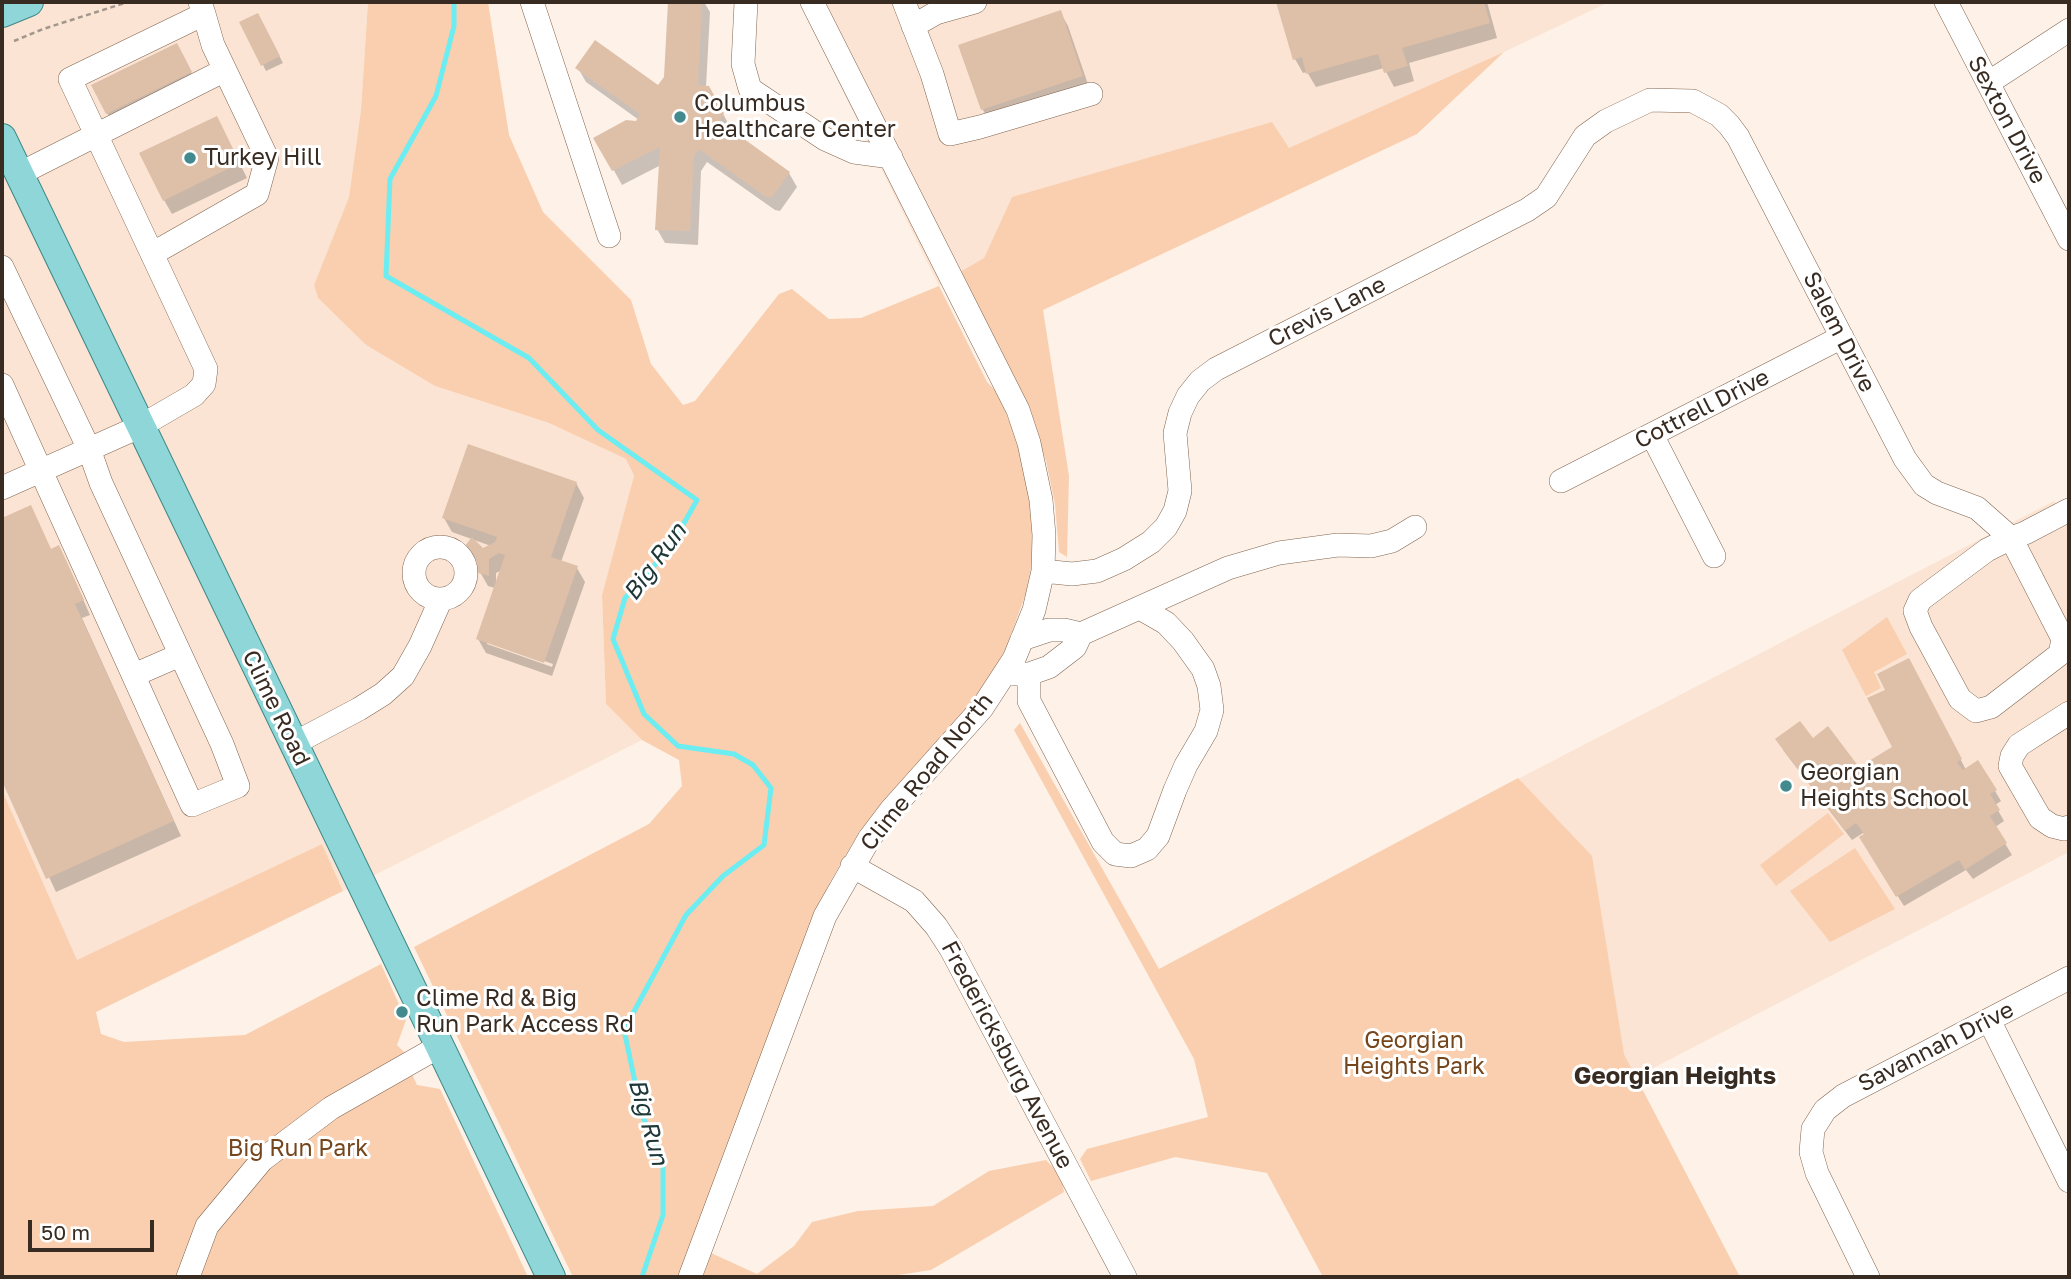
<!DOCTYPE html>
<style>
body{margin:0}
#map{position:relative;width:2071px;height:1279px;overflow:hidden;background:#fef1e7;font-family:"Golos Text",sans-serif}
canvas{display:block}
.frame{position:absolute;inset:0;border:4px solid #372b22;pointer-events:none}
.scale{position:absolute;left:28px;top:1220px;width:126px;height:32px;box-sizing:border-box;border:4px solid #372b22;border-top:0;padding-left:9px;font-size:21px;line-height:24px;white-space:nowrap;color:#372b22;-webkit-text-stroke:5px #fff;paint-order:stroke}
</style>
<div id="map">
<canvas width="2071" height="1279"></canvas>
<div class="frame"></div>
<div class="scale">50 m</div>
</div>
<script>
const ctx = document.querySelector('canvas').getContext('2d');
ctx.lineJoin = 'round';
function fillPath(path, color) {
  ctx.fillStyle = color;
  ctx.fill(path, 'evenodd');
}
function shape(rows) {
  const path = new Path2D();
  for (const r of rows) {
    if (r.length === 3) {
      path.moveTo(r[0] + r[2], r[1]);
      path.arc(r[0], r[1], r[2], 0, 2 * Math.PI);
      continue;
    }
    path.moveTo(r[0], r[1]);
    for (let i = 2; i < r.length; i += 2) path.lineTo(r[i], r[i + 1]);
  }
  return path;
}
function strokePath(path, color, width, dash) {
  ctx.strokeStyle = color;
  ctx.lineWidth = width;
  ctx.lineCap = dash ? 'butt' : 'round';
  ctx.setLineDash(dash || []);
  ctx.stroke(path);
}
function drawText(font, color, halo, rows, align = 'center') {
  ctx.font = font + ' "Golos Text",sans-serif';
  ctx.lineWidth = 6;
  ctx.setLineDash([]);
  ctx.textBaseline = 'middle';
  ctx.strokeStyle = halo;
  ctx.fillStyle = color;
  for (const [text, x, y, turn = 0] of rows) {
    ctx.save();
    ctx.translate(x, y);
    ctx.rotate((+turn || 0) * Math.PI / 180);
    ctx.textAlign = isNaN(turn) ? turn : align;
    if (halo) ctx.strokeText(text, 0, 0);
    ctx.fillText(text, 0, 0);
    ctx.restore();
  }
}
fillPath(shape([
 [2,2,368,2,361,110,349,197,314,285,318,298,366,345,435,386,549,423,626,459,634,477,602,595,606,704,642,740,343,891,322,844,77,961,2,790],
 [799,2,1609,2,1504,52,1288,149,1012,197,984,258,939,286],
 [2054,501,2069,529,2069,852,1636,1077,1489,794]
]), '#fbe4d3');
fillPath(shape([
 [368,2,488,2,509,135,543,212,631,300,651,364,683,405,695,401,779,294,792,289,829,319,861,318,939,286,987,382,997,392,1020,446,1033,499,1035,548,1026,593,1006,648,983,691,964,716,896,787,859,832,830,882,776,1017,680,1277,573,1277,414,947,649,824,682,786,679,760,642,740,606,704,602,595,634,476,626,459,549,423,435,386,366,345,318,298,314,285,349,197,361,110],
 [1504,52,1417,134,1043,310,1069,476,1067,557,1059,552,1055,504,1046,461,1027,407,960,272,984,258,1012,197,1272,122,1289,148],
 [1887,617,1907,654,1874,672,1881,688,1866,696,1842,650],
 [1020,723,1159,969,1518,778,1592,856,1624,1054,1740,1277,1323,1277,1267,1173,1175,1157,1091,1181,1080,1159,1087,1149,1208,1117,1194,1059,1014,730],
 [2,790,77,960,322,844,343,891,96,1012,101,1034,124,1042,245,1035,381,964,406,1020,397,1045,405,1053,396,1058,404,1076,412,1074,417,1085,440,1089,528,1277,2,1277],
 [1828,813,1844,834,1776,886,1760,865],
 [1855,848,1895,909,1830,942,1790,891],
 [1046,1160,1061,1176,1064,1192,931,1270,885,1277,703,1277,711,1253,757,1274,794,1246,812,1222,858,1211,933,1206,989,1171]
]), '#f9cfaf');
fillPath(shape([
 [670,2,704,2,710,12,706,87,717,102,731,129,730,131,789,173,797,187,780,211,775,210,707,162,701,171,698,245,665,243,657,229,661,165,622,185,596,138,639,120,586,82,578,68,659,88,666,77],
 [1278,2,1487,2,1497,38,1409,63,1414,81,1394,87,1384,68,1316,87,1307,72,1303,73,1295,59],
 [1060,12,1068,26,1090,90,991,124,983,110,961,46],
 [261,21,283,63,266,71,263,65],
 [183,55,196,83,113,123,107,113],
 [224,132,247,178,172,214,164,200],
 [576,483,584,498,561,562,577,568,585,582,552,676,486,653,478,639,495,588,488,586,480,572,479,564,467,546,483,550,491,546,452,532,444,518],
 [502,570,496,584,496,573],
 [487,641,553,664,552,667,487,644],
 [30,507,51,550,66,561,90,615,82,618,181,836,56,892,2,777,2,520],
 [1914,670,1966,770,1995,791,2001,801,1995,805,2004,821,1995,827,2012,855,1973,879,1966,870,1904,906,1867,848,1865,835,1863,833,1852,840,1783,750,1812,741,1859,769,1894,747,1887,690]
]), '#0003');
strokePath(shape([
 [454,2,454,26,436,96,390,179,386,276,529,358,598,430,697,500,670,548,625,598,613,639,644,714,678,746,734,754,753,765,771,788,764,845,723,876,686,915,624,1030,642,1115,663,1161,663,1215,642,1277]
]), '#6bedf1', 5);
fillPath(shape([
 [668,2,702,2,698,85,709,86,724,113,719,121,790,172,772,197,766,197,699,149,694,156,690,231,655,230,660,147,612,171,593,138,626,120,636,121,640,114,575,68,595,40,658,85,664,77],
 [1276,2,1484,2,1490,23,1402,48,1408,66,1384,73,1378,54,1306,74,1302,57,1293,60],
 [1061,10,1083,76,981,110,958,45],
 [258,13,280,56,261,66,239,22],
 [177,43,192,72,106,114,91,85],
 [217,116,240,163,163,201,139,153],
 [468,444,577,482,551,557,578,566,544,663,476,639,505,555,499,553,489,559,489,576,478,573,477,562,473,554,465,546,472,537,483,548,495,542,497,537,442,518],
 [31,505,51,549,59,545,84,600,75,604,174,821,46,879,2,781,2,518],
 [1909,658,1962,759,1957,762,1963,770,1978,760,1997,790,1990,794,2000,810,1990,816,2007,843,1965,870,1959,860,1896,897,1859,837,1864,834,1856,823,1845,831,1775,739,1800,721,1813,738,1828,726,1859,767,1892,747,1867,698,1885,690,1877,674]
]), '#debfa8');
const minor = shape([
 [532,2,609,236],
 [746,2,743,64,750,89,825,139,854,152,891,157],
 [904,2,932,74,950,134,980,127,1091,94],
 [1946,2,2069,239],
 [913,26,936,13,975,2],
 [1988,83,2069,30],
 [19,174,225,70],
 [152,254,257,194,267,158,213,45,204,14],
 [2,267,89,449,101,483,222,744,238,786,192,805,2,385],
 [1652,435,1714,556],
 [1561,481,1842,337],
 [2,488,139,427,194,395,204,384,206,369,70,79,204,14,200,2],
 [440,573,26],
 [1043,571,1072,574,1097,571,1124,559,1151,542,1166,527,1175,511,1180,491,1175,433,1180,413,1188,396,1200,381,1216,369,1527,210,1546,197,1585,136,1606,121,1650,100,1693,101,1719,115,1729,125,1738,137,1905,459,1924,485,1937,493,1977,508,2011,538,2063,639,2060,654,1991,707,1976,711,1960,699,1921,627,1915,611,1920,600,1987,550,2011,538,2025,533,2069,510],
 [1022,639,1049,630,1064,630,1081,634,1228,568,1279,553,1338,545,1371,546,1392,541,1415,527],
 [1014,674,1029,674,1049,667,1075,647,1081,634],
 [1029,674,1029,701,1103,842,1115,854,1131,856,1147,849,1158,836,1175,790,1186,765,1206,731,1212,710,1209,686,1203,669,1183,641,1166,623,1140,608],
 [134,675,180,655],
 [2069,713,2019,745,2012,756,2010,766,2040,818,2052,826,2064,829,2069,827],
 [293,744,359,709,383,694,403,676,420,646,441,599],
 [852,866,914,901,936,926,951,949,1125,1277],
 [1989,1020,2069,1181],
 [188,1277,207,1226,262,1160,331,1108,440,1046],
 [690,1277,825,916,869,839,891,810,982,708,1014,659,1034,610,1043,571,1044,535,1041,500,1029,443,1018,410,812,2],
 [1868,1277,1817,1173,1811,1152,1813,1129,1825,1110,1843,1096,2069,978]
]);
const major = shape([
 [2,13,29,2],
 [2,138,551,1277]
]);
strokePath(minor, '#806550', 24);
strokePath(major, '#3f8887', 30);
strokePath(shape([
 [14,41,43,29,128,2]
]), '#a3978d', 2.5, [5, 3.5]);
strokePath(minor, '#fff', 23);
strokePath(major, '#8ed6d8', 28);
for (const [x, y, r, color] of [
 [680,117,7,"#428a8d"],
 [190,158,7,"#428a8d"],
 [1786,786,7,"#428a8d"],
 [402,1012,7,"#428a8d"]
]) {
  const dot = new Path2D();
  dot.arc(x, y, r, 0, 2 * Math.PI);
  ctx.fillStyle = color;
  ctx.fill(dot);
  strokePath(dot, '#fff', 2.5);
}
drawText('23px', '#372b22', '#fff', [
 ["Columbus",694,104],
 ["Healthcare Center",694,130],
 ["Turkey Hill",204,158],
 ["Georgian",1800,773],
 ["Heights School",1800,799],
 ["Clime Rd & Big",416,999],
 ["Run Park Access Rd",416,1025]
], 'left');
drawText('23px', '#372b22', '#fff', [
 ["Sexton Drive",2007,120,62],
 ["Crevis Lane",1327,312,-27],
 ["Salem Drive",1839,332,63],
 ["Cottrell Drive",1702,409,-27],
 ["Clime Road",276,708,64],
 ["Clime Road North",927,772,-51],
 ["Savannah Drive",1936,1047,-27],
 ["Fredericksburg Avenue",1007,1055,62]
]);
drawText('23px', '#75451b', '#fff', [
 ["Georgian",1414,1041],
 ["Heights Park",1414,1067],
 ["Big Run Park",298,1149]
]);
drawText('italic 24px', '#203737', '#fff', [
 ["Big Run",655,562,-54],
 ["Big Run",648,1122,74]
]);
drawText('bold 24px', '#372b22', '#fff', [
 ["Georgian Heights",1675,1076]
]);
</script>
